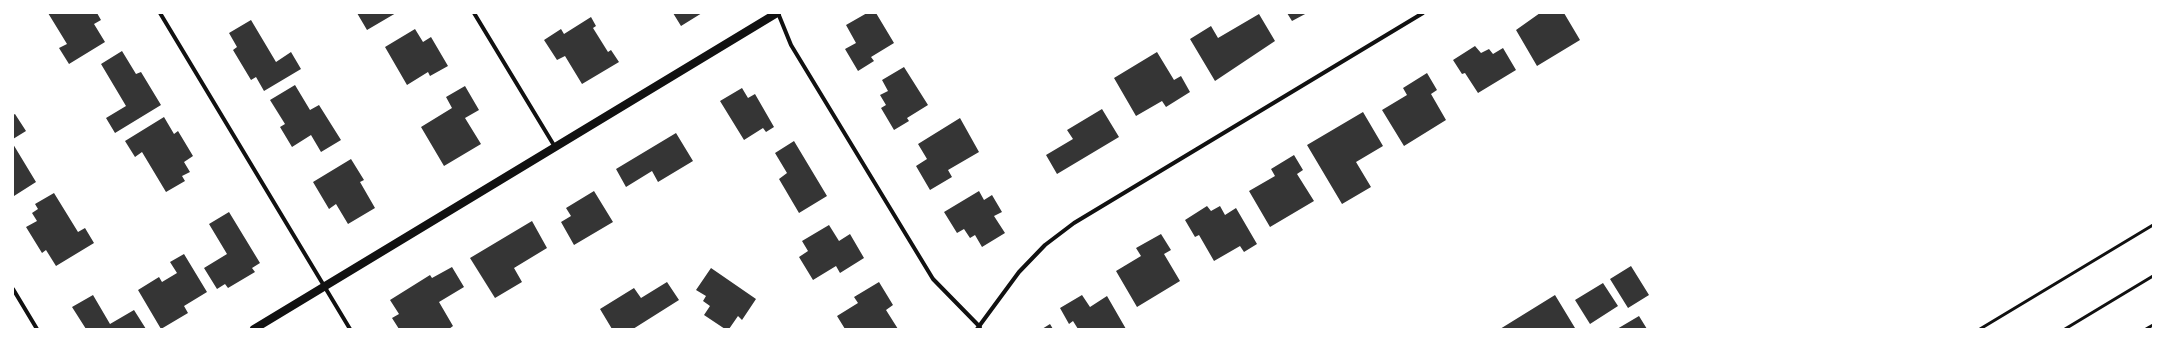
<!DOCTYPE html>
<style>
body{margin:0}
#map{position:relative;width:2166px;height:342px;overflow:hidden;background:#fff;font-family:Barlow,sans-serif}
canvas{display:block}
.frame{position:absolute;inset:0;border:14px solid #fff;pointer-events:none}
</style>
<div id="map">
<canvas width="2166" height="342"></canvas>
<div class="frame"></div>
</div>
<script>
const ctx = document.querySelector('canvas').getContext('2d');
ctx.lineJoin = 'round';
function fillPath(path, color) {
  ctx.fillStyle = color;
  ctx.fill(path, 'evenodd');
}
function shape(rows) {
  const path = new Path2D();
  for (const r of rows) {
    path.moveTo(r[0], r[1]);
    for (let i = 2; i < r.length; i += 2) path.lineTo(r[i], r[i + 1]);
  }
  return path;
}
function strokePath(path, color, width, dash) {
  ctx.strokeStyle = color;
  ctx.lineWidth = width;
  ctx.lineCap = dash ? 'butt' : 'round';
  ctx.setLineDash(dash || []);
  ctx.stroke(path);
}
fillPath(shape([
 [48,13,97,13,101,20,94,24,105,42,69,64,59,48,67,44],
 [357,13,396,13,367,30],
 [673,13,702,13,681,26],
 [867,13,876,13,894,43,871,57,874,61,858,71,845,49,856,43,846,25],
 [1287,13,1307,13,1292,21],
 [1540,13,1564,13,1580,40,1537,66,1516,30],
 [1259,14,1275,41,1215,81,1190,39,1211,26,1218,38],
 [591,17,596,26,593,28,608,52,611,50,619,62,582,84,565,56,557,60,544,40,561,29,564,34],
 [251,20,276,62,291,52,301,69,264,91,256,77,251,80,233,50,237,47,229,33],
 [415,29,423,42,431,37,448,66,430,76,428,72,407,85,385,47],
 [1475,46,1481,53,1489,49,1493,54,1503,48,1516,70,1478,93,1465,73,1462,74,1453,60],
 [122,51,136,74,141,72,161,105,115,133,106,118,126,106,101,64],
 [1157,52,1174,80,1181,76,1190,92,1166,107,1162,101,1136,116,1114,78],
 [904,67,928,105,907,118,909,121,894,130,881,108,886,105,880,95,888,91,882,80],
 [1427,73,1437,90,1431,94,1446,120,1404,146,1382,110,1407,95,1403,88],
 [295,85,310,110,319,105,341,140,321,152,311,135,292,147,280,127,285,124,270,100],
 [465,86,479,110,465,118,481,144,444,166,421,127,452,108,446,97],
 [742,88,748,98,755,94,774,127,766,132,763,128,744,140,720,101],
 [1102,109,1119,137,1057,174,1046,155,1073,139,1067,130],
 [1363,112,1383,146,1356,162,1371,187,1342,204,1307,145],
 [15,114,26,131,13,139,13,115],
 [164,117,174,134,178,131,193,156,184,162,190,172,182,176,185,181,166,192,142,152,135,157,125,141],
 [960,118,979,152,948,170,952,177,930,190,916,166,927,159,918,144],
 [676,133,693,161,658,182,652,171,626,187,616,169],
 [794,141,827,196,799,213,779,179,787,173,775,153],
 [13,144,36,182,14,196,13,195],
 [1294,155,1303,170,1297,174,1314,201,1270,227,1249,191,1275,176,1271,169],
 [351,159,364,180,360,182,375,208,348,224,336,204,329,209,313,182],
 [594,191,613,222,574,245,561,222,571,216,566,208],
 [979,191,984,200,992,195,1002,212,994,216,1005,233,982,247,975,235,970,238,964,229,957,233,944,212],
 [54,193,78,232,85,228,94,243,56,266,46,250,42,253,26,227,37,221,32,213,38,209,35,204],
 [1207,206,1211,211,1220,206,1225,215,1236,208,1257,244,1244,252,1240,246,1214,261,1199,235,1195,237,1185,220],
 [229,212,260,263,252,268,255,272,228,288,225,284,217,289,204,268,227,254,209,224],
 [532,221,547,248,514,268,522,282,495,298,470,258],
 [829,225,839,241,850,234,864,258,840,273,836,266,813,280,799,257,808,251,802,241],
 [1161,234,1171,250,1164,254,1180,281,1137,307,1116,271,1141,256,1136,248],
 [184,254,207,292,184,306,188,313,161,329,138,290,159,277,162,282,177,273,170,262],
 [1631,266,1649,295,1628,308,1610,279],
 [452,267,464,287,439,302,453,326,449,329,399,329,392,318,399,314,390,300,430,275,432,278],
 [711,268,756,299,742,320,738,316,729,329,725,329,704,315,710,306,703,301,706,296,696,290],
 [667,282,679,300,633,329,612,329,600,309,634,288,641,298],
 [879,282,893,305,886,310,898,329,845,329,837,316,858,303,854,297],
 [1603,283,1618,306,1590,324,1575,300],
 [93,295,110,324,134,310,146,329,86,329,72,307],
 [1082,295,1090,307,1107,296,1126,329,1078,329,1073,321,1069,324,1060,308],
 [1555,295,1575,328,1500,329],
 [1639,316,1647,329,1617,329],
 [1050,324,1053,329,1042,329]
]), '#353535');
strokePath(shape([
 [1980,329,2153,225],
 [2065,329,2153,276],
 [2146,329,2153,325]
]), '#111', 3);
strokePath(shape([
 [160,13,350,329],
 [474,13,555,147],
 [778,13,791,45,933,279,980,327],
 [13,289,37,329],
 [977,329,1019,272,1045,245,1074,223,1423,13]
]), '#111', 4);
strokePath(shape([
 [254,329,777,13]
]), '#111', 8);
</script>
